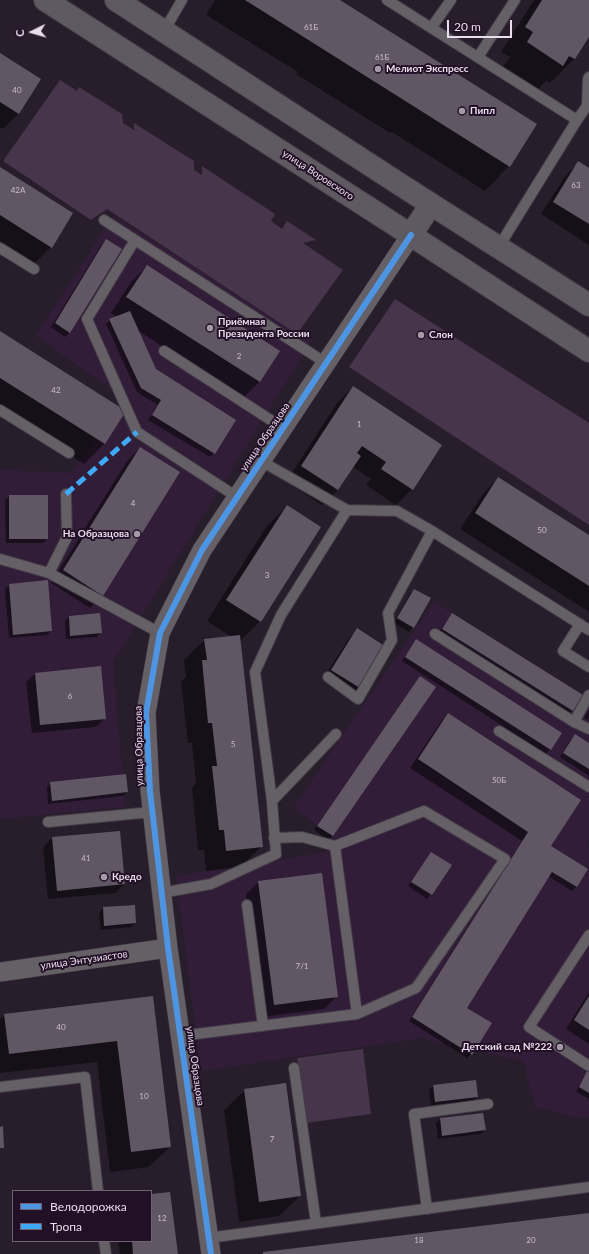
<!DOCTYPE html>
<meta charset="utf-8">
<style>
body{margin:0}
#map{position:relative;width:589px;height:1254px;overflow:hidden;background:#281e2b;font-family:Lato,sans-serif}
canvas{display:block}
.legend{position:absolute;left:12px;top:1190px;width:140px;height:52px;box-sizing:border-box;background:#221026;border:1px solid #726276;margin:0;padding:5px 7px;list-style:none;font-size:12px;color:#eadded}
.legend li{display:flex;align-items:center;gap:8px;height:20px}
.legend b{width:20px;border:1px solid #726276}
.north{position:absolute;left:12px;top:12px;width:40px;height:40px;-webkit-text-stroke:3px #221026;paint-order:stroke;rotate:265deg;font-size:11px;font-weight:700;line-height:16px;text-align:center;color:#eadded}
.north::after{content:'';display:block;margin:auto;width:14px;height:18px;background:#eadded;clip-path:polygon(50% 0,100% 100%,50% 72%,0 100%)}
.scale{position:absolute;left:447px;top:20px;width:65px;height:18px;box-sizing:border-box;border:2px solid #eadded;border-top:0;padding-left:5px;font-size:12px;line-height:14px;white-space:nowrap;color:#eadded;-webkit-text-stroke:3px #221026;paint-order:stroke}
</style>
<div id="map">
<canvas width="589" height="1254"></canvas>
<ul class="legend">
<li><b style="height:5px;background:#4d94e3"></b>Велодорожка</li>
<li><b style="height:5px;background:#3fa9f5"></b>Тропа</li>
</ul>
<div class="north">С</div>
<div class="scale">20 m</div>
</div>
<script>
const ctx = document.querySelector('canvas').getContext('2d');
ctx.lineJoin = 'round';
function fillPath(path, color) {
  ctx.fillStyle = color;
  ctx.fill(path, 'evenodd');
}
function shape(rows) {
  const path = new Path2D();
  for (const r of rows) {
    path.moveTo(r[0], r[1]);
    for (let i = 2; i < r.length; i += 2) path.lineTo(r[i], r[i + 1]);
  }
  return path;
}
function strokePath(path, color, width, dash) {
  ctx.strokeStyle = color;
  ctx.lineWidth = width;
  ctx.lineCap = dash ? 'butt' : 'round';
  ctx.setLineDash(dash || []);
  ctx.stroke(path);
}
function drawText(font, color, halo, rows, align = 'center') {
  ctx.font = font + ' Lato,sans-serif';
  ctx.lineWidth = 4;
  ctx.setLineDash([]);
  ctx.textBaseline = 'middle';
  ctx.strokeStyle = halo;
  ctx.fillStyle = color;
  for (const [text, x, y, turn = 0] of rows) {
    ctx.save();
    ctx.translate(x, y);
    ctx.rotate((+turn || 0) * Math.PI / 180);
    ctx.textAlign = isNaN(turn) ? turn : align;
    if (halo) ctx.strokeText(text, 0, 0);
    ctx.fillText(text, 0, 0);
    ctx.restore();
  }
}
fillPath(shape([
 [113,216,312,340,113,662,125,807,0,819,0,470,72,473,123,397,36,336],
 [434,602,583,695,589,695,589,839,587,841,589,849,589,1118,584,1119,535,1107,523,1061,421,1038,201,1071,176,876,327,852,333,836,293,808]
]), '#321d38');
fillPath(shape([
 [60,80,77,91,79,87,122,114,123,123,134,130,134,123,194,161,194,170,202,175,202,166,275,214,271,221,282,229,287,221,316,240,303,243,343,270,297,334,107,209,91,220,3,161],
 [395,299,589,423,589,525,349,367],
 [363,1049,371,1114,306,1123,297,1058]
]), '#46354b');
fillPath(shape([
 [215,0,338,0,509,166,485,191,392,132,390,133,296,74,298,72,206,15],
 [534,0,589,0,589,35,574,59,550,83,546,81,538,89,503,67,510,57,501,52],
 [0,54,19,113,3,129,0,127],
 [578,163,589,169,589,245,541,214,566,175],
 [0,168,51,247,35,263,0,241],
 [106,240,70,332,65,337,51,327,102,244],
 [147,266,279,351,259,382,243,398,137,330,155,370,214,453,210,457,148,420,158,405,137,392,106,324,110,320,117,317,111,313,131,282],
 [0,332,125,411,104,444,84,464,0,411],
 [353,387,412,489,396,505,366,485,371,479,353,467,338,490,322,505,286,482,337,403],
 [140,448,103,595,90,608,51,583,127,461],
 [498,478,589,536,589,612,460,529,483,494],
 [10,496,47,539,43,543,6,543,5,500],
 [287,506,260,621,240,641,262,846,241,867,206,871,204,850,198,850,192,788,196,783,192,743,188,743,181,682,186,677,184,660,205,640,232,637,207,621,266,527],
 [47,581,51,631,47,635,9,638,5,589,9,585],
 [414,590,413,627,409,632,394,623,410,594],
 [99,614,101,632,97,637,66,639,65,621,69,617],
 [452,614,582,696,572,711,568,715,438,633],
 [358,630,359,687,350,696,323,679,349,638],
 [416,640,560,733,550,749,546,754,402,661],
 [100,667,105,718,96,727,32,733,26,682,35,674],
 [417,681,435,687,332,836,328,840,314,830],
 [589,710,589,720,584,718],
 [448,714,550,846,587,869,576,887,572,891,548,876,466,1008,471,1054,467,1058,409,1021,522,841,410,768,440,723],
 [575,735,589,744,589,776,560,757,571,739],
 [51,783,127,792,123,796,48,804,47,787],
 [119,832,124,884,116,893,48,899,43,847,52,838],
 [432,853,450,866,427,899,408,886],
 [259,882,337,996,324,1009,262,1017,246,894],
 [103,908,135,923,131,927,101,930,99,913],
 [589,992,589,1044,566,1029],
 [152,997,170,1147,149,1167,110,1172,97,1062,0,1073,0,1019,5,1015],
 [588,1072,589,1073,589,1099,576,1092,584,1076],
 [475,1081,477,1097,473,1101,431,1106,429,1090,433,1086],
 [245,1090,300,1196,279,1216,239,1222,224,1110],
 [440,1119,485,1130,480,1134,438,1139,436,1123],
 [151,1195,177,1254,120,1254,118,1241,151,1241]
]), '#0007');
fillPath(shape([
 [245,0,340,0,537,124,510,167],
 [542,0,589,0,589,37,575,59,569,56,563,66,527,42,533,32,525,27],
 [0,53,41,79,19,114,0,102],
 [578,161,589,168,589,224,553,202],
 [0,167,73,213,52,248,0,215],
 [106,239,122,249,70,333,55,323],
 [147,265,280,351,260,382,126,297],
 [130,311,156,369,236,420,215,454,152,415,161,400,141,388,109,319],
 [0,331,126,411,105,444,0,378],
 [353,386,442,445,413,490,381,469,386,462,362,446,357,453,361,456,338,490,301,466],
 [140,447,180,472,103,596,63,570],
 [498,477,589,535,589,586,475,513],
 [9,495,48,495,48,539,9,539],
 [287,505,321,527,261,622,226,600],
 [48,580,52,631,13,635,9,584],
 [414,589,431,598,414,628,397,618],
 [100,613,102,633,70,636,69,616],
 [452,613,583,695,573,711,442,629],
 [357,628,386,647,360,688,331,670],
 [240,635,263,847,226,851,224,830,219,830,212,766,217,766,212,723,208,723,202,660,207,660,204,639],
 [416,639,562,733,551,750,405,657],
 [101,666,106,719,40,725,35,673],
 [420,676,436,687,333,836,317,826],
 [448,713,581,800,551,846,588,869,577,887,552,872,467,1008,492,1023,472,1055,412,1017,528,832,418,759],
 [575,734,589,743,589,769,563,753],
 [126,774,128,792,52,801,50,782],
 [120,831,125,884,57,891,52,837],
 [431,852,452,865,432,895,411,882],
 [322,873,338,997,274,1005,258,881],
 [135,905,136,923,104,926,103,907],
 [153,996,171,1147,131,1152,117,1041,9,1054,4,1014],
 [589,996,589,1030,574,1020],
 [587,1071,589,1072,589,1093,579,1087],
 [476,1080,478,1097,435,1102,433,1085],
 [286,1083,301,1196,259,1202,244,1089],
 [483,1113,486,1130,442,1136,440,1118],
 [3,1126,4,1148,0,1148,0,1127],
 [170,1192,178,1254,133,1254,132,1241,151,1241,151,1194],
 [589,1213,589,1254,263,1254,263,1252]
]), '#615764');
const service = shape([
 [387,0,577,120],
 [431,28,451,0],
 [164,31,182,0],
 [478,57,515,0],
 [587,106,588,79,589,77],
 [104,220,326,363],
 [135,240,87,319,137,432,237,497],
 [0,248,34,269],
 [498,248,577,120,587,106,589,107],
 [164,351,283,428],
 [0,410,69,453],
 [261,461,347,510],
 [0,559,49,573,160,633],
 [49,573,67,537,66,494],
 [580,624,563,651,589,667],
 [435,634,574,722,589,729],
 [328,677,358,699,392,640,388,613,432,531],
 [574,722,589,695],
 [499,731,589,787],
 [272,801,336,734],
 [48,822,152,812],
 [335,846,357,1014],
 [161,893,211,884,276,854,272,801,255,672,281,615,347,510,397,511,432,531,589,630],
 [247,905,263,1026],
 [589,935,529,1027,589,1066],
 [180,1036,357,1014,416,988,505,859,424,811,335,846,302,837,274,838],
 [294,1068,316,1223],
 [0,1087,85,1077,98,1191],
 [427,1209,414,1114,488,1104],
 [208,1238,589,1187],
 [104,1241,106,1254]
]);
const minor = shape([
 [0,972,168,948],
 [211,1254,168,948,150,791,146,713,160,633,202,550,411,235]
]);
const secondary = shape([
 [45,0,386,219,589,351],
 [116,0,404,187,589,305],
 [411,235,431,204]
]);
strokePath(service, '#423a45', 12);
strokePath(minor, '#423a45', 20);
strokePath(secondary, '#423a45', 24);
strokePath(service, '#646066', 10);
strokePath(minor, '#646066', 19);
strokePath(secondary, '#5f5961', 22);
strokePath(shape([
 [66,494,137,432]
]), '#3fa9f5', 5, [10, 5]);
strokePath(shape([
 [211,1254,168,948,150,791,146,713,160,633,202,550,411,235]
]), '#4d94e3', 6);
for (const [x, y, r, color] of [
 [378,69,4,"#a69aa9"],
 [462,111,4,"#a69aa9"],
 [210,328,4,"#a69aa9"],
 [421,335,4,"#a69aa9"],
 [137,534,4,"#a69aa9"],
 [104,877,4,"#a69aa9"],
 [560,1047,4,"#a69aa9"]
]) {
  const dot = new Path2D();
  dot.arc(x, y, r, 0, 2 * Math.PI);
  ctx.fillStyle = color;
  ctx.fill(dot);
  strokePath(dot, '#221026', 1.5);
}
drawText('8px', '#c8bccb', null, [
 ["61Б",311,27],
 ["61Б",382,57],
 ["40",17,90],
 ["63",576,185],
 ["42А",18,190],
 ["2",239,356],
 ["42",56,390],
 ["1",359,424],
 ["4",133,503],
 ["50",542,530],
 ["3",267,575],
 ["6",70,696],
 ["5",233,744],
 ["50Б",499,780],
 ["41",86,858],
 ["7/1",302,966],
 ["40",61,1027],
 ["10",144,1096],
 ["7",272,1139],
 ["12",162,1218],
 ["18",419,1240],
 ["20",531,1240]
]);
drawText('bold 10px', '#eadded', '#221026', [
 ["Мелиот Экспресс",386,69],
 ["Пипл",470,111],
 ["Приёмная",218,322],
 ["Президента России",218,334],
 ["Слон",429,335],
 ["На Образцова",129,534,"right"],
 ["Кредо",112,877],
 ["Детский сад №222",552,1047,"right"]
], 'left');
drawText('10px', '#eadded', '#221026', [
 ["улица Воровского",318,175,33],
 ["улица Образцова",265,437,-56],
 ["улица Образцова",139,746,-91],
 ["улица Энтузиастов",84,960,-8],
 ["улица Образцова",195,1066,82]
]);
</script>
